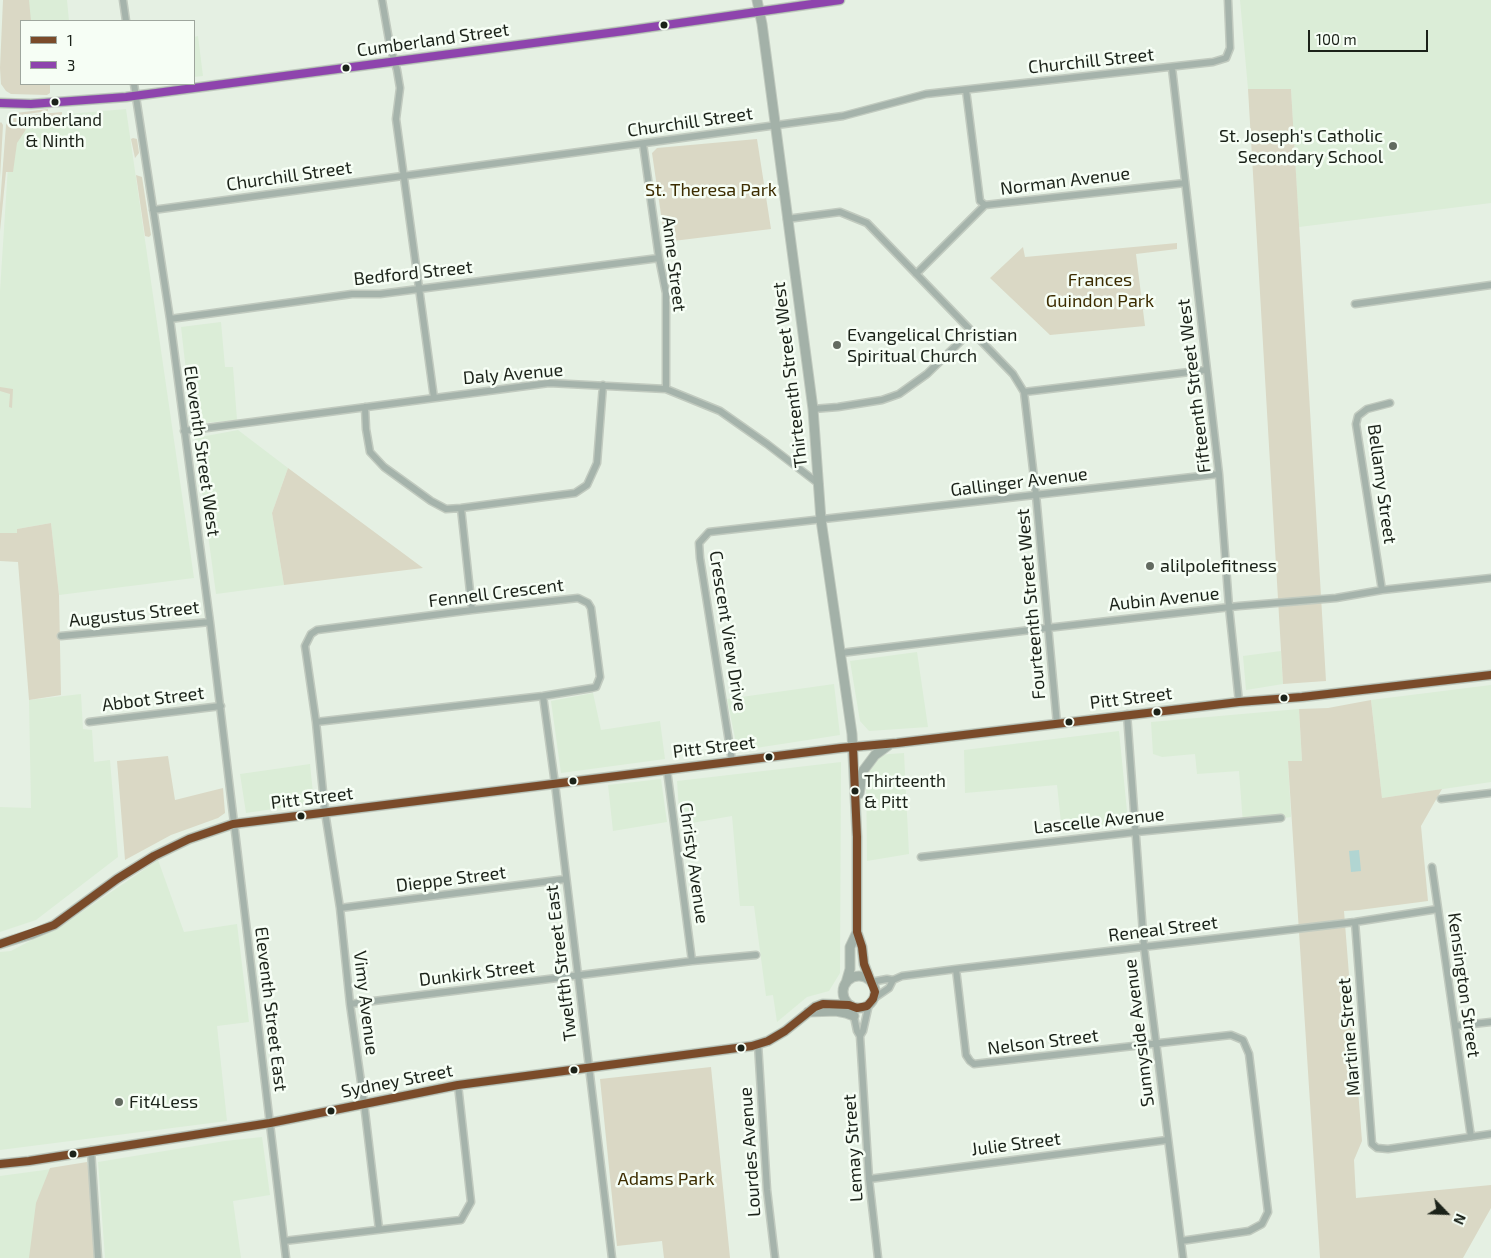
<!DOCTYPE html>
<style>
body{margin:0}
#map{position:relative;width:1491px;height:1258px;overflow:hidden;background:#e5f0e3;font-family:"Exo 2",sans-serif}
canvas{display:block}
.legend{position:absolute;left:20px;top:20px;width:175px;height:65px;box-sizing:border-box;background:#f6fef5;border:1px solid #9ea69d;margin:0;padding:6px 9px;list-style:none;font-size:15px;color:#1b2219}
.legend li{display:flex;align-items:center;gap:10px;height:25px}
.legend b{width:25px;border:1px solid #9ea69d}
.north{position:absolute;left:1421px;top:1188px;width:50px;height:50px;-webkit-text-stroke:4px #f6fef5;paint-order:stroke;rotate:114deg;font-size:14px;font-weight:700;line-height:20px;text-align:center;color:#1b2219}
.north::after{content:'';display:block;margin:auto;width:18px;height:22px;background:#1b2219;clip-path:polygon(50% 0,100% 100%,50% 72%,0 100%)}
.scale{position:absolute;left:1308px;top:30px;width:120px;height:22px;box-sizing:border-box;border:2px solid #1b2219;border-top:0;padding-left:6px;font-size:15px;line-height:18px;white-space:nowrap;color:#1b2219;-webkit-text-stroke:4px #f6fef5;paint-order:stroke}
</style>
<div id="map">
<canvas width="1491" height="1258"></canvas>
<ul class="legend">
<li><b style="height:6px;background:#7a4b2a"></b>1</li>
<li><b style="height:6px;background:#8e44ad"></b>3</li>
</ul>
<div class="north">N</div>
<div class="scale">100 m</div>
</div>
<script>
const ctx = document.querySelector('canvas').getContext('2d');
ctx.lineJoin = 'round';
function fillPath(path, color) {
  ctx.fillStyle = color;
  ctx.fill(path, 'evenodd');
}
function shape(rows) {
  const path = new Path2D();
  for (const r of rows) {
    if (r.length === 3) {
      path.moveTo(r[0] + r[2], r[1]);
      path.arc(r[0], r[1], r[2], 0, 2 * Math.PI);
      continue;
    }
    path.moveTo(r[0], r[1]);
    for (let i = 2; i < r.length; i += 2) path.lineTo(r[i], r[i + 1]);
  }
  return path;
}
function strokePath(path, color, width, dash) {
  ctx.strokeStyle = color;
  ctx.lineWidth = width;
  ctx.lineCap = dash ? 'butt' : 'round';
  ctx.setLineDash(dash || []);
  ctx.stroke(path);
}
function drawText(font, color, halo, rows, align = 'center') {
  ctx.font = font + ' "Exo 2",sans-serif';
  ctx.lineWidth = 5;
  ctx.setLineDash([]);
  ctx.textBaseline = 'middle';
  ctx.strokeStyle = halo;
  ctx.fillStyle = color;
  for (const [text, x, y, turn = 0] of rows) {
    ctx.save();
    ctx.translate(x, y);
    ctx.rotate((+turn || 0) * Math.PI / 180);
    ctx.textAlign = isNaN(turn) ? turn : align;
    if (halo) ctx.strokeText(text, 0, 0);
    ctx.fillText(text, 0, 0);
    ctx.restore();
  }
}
fillPath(shape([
 [28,0,67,0,69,21,27,21],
 [1240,0,1491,0,1491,203,1299,227,1291,89,1248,89],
 [198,36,203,76,194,77,194,37],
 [126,109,194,578,59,595,51,523,17,529,17,533,0,533,0,291,11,119],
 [221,322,225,367,233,367,237,420,192,424,181,327],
 [238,430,288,468,272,513,284,585,216,594,195,438],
 [1281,651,1283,684,1246,690,1243,656],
 [917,652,928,727,869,731,860,721,850,661],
 [834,684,840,735,743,750,736,743,727,699],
 [1491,685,1491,782,1382,798,1371,700],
 [593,693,601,730,660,721,665,759,561,773,551,701],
 [81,694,83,729,92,730,94,762,110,760,118,857,36,920,0,932,0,807,31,808,29,700],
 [1299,709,1302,761,1288,761,1291,817,1243,824,1239,771,1197,774,1195,754,1162,757,1153,754,1151,722],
 [1119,731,1128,821,1062,832,1057,785,965,793,964,750],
 [904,753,909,854,867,861,866,768,876,755],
 [841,762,840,973,829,991,807,997,777,1022,773,995,766,996,754,906,740,906,732,816,680,825,677,781],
 [310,764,314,803,246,813,240,774],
 [661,779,667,822,613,831,608,785],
 [158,860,184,932,237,924,249,1022,217,1026,227,1121,0,1150,0,952,11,951,73,918],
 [262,1137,270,1195,233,1201,241,1258,105,1258,98,1162,225,1141],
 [89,1164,94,1258,0,1258,0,1176]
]), '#dbedd7');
fillPath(shape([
 [3,0,29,0,31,21,21,21,21,84,50,84,50,93,47,95,11,94,6,91,1,84,0,68],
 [1248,89,1291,89,1326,681,1283,684],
 [48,109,48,111,6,117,16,113],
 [62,112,62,119,46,116,30,117,25,131,17,143,13,172,6,172,0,231,0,204,6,125,9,120,19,116],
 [1,122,3,125,0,178,0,123],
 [133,138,137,139,139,153,135,158,131,139],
 [757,139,771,229,665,242,652,153,657,148],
 [136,175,142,177,151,235,149,237,145,236],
 [1177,243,1177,249,1136,254,1145,326,1050,335,990,278,1023,247,1025,257],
 [0,387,13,389,12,408,9,407,10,394,0,391],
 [288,468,423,568,284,585,272,513],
 [51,523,59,595,61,695,29,700,18,562,0,561,0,533,17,533,17,529],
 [1371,700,1382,798,1442,789,1421,826,1428,901,1359,910,1344,911,1362,1141,1354,1160,1356,1198,1491,1185,1491,1208,1463,1258,1320,1258,1288,761,1302,761,1299,709,1328,708],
 [168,756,175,800,223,788,225,813,218,818,171,835,125,860,117,761],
 [711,1067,730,1258,664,1258,662,1241,617,1246,600,1079],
 [87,1162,90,1177,95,1258,29,1258,36,1203,50,1168]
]), '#dad8c5');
fillPath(shape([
 [1359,850,1361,871,1351,872,1349,851]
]), '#b1d5d2');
const street = shape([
 [123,0,126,21],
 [382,0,390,46,397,70,400,88,396,119,434,398],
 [1172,68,1219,474,1229,607,1239,702],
 [134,84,170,319,210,622,286,1258],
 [966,90,980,201,985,205],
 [643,144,659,258,666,293,666,389],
 [153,210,843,116,926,94,1213,62,1226,58,1230,48,1228,0],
 [787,219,840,212,867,223,1013,374,1024,392,1206,370],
 [916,274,985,205,1185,183],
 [1355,304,1491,285],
 [170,319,352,294,380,294,659,258],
 [1024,392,1036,495,1057,724],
 [365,407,366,429,370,452,384,467,431,501,446,509,461,508,575,493,587,485,597,463,603,385],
 [813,409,838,407,882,400,899,394,927,374,971,331],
 [184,431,549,383,666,389,720,411,767,444,819,484],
 [461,508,472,610],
 [1382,590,1356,424,1358,416,1367,409,1390,403],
 [61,636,210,622],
 [841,653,1047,628,1239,606,1336,598,1382,590,1491,578],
 [543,696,555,784,612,1258],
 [1127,714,1144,947,1183,1258],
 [89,722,221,706],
 [316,722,543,696,592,688,596,687,600,677,591,608,588,603,578,598,472,610,317,630,311,634,305,646,316,722,325,812,340,908,350,1004,364,1103,379,1229],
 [732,761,700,558,699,543,709,532,1219,474],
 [667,770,692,961],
 [1441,799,1491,793],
 [921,857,1136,832,1281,818],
 [1432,867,1471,1137],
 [340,908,566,879],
 [1355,922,1372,1144,1377,1148,1388,1149,1491,1134],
 [956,969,966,1055,970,1061,974,1064,1231,1035,1243,1040,1249,1054,1268,1212,1262,1224,1249,1231,1181,1241],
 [871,982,887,979,893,980,902,976,956,969,1355,922,1438,909],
 [873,999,889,988,893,980],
 [350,1004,692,961,756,955],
 [852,1007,857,1031,860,1036,869,1179,878,1258],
 [1455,1026,1491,1022],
 [860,1036,863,1031,869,1004],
 [758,1044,767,1190,775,1258],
 [91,1150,98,1258],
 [869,1179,1167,1140],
 [284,1241,461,1220,471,1202,458,1085]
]);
const secondary = shape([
 [757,0,762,24,813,409,821,520,852,734,857,837,857,932,862,947,864,964,870,980],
 [0,103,31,104,126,97,624,31,840,0],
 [859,794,863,771,875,755,890,744],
 [0,944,32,934,54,925,117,879,154,856,189,839,233,824,841,748,897,743,1239,702,1302,697,1491,675],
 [859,992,16],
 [846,983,850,969,850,947,857,932],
 [808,1012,836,1011,846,1013,854,1016],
 [0,1164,29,1161,270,1123,458,1085,752,1046,768,1041,785,1031,815,1007,823,1004,849,1005]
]);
strokePath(street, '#c1cabf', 9);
strokePath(secondary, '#c1cabf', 11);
strokePath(street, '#a5b3ab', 6);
strokePath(secondary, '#a3b1a8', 9);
strokePath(shape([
 [0,944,54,925,117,879,154,856,189,839,233,824,841,748,897,743,1239,702,1302,697,1491,675],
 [0,1164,29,1161,270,1123,458,1085,752,1046,768,1041,785,1031,815,1007,823,1004,849,1005,857,1008,867,1006,873,999,875,992,864,964,862,947,857,932,857,837,853,747]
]), '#7a4b2a', 8);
strokePath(shape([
 [0,103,31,104,126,97,624,31,840,0]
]), '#8e44ad', 8);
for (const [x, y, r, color] of [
 [664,25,4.5,"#1b2219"],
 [346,68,4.5,"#1b2219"],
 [55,102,4.5,"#1b2219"],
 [1393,146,5,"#626a60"],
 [837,345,5,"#626a60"],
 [1150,566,5,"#626a60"],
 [1284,698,4.5,"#1b2219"],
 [1157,712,4.5,"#1b2219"],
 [1069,722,4.5,"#1b2219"],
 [769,757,4.5,"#1b2219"],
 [573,781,4.5,"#1b2219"],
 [855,791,4.5,"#1b2219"],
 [301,816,4.5,"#1b2219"],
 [741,1048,4.5,"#1b2219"],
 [574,1070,4.5,"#1b2219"],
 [119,1102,5,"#626a60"],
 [331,1111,4.5,"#1b2219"],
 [73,1154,4.5,"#1b2219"]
]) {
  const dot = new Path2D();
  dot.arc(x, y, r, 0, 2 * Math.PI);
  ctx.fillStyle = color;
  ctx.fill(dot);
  strokePath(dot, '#f6fef5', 2);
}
drawText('17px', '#1b2219', '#f6fef5', [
 ["Cumberland",55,120],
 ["& Ninth",55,141],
 ["Thirteenth",864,781,"left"],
 ["& Pitt",864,802,"left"]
]);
drawText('18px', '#1b2219', '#f6fef5', [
 ["Cumberland Street",433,40,-8],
 ["Churchill Street",1091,61,-6],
 ["Churchill Street",690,122,-8],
 ["Churchill Street",289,176,-8],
 ["Norman Avenue",1065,181,-7],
 ["Anne Street",674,264,83],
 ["Bedford Street",413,273,-6],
 ["Daly Avenue",513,374,-5],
 ["Thirteenth Street West",790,375,-97],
 ["Fifteenth Street West",1194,386,-97],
 ["Eleventh Street West",202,451,82],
 ["Gallinger Avenue",1019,482,-7],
 ["Bellamy Street",1382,484,82],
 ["Fennell Crescent",496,593,-7],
 ["Aubin Avenue",1164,599,-6],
 ["Fourteenth Street West",1031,604,-95],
 ["Augustus Street",134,614,-6],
 ["Crescent View Drive",728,631,81],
 ["Pitt Street",1131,698,-7],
 ["Abbot Street",153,699,-7],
 ["Pitt Street",714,747,-7],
 ["Pitt Street",312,798,-7],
 ["Lascelle Avenue",1099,821,-6],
 ["Christy Avenue",694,863,82],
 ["Dieppe Street",451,879,-7],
 ["Reneal Street",1163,929,-7],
 ["Twelfth Street East",561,963,-97],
 ["Dunkirk Street",477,973,-7],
 ["Kensington Street",1464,985,82],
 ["Vimy Avenue",366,1003,83],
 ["Eleventh Street East",271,1009,83],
 ["Sunnyside Avenue",1139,1033,-97],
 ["Martine Street",1349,1037,-95],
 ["Nelson Street",1043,1042,-7],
 ["Sydney Street",397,1081,-11],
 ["Julie Street",1016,1144,-7],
 ["Lemay Street",853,1148,-94],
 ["Lourdes Avenue",750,1152,-94]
]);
drawText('18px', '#1b2219', '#f6fef5', [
 ["St. Joseph's Catholic",1383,136,"right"],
 ["Secondary School",1383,157,"right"],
 ["Evangelical Christian",847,335],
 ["Spiritual Church",847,356],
 ["alilpolefitness",1160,566],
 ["Fit4Less",129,1102]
], 'left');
drawText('18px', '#3c2c00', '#f6fef5', [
 ["St. Theresa Park",711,190],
 ["Frances",1100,280],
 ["Guindon Park",1100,301],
 ["Adams Park",666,1179]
]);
</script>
